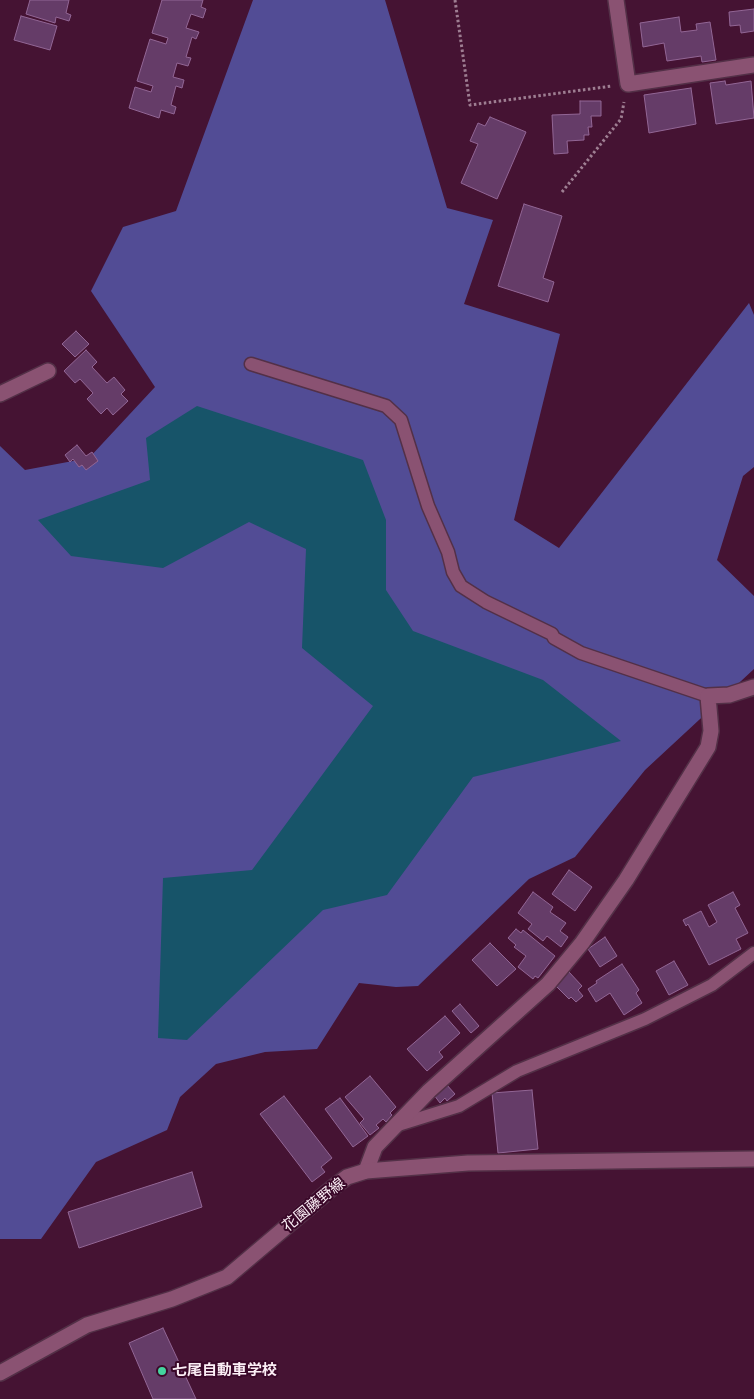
<!DOCTYPE html>
<meta charset="utf-8">
<style>
body{margin:0}
canvas{display:block;background:#451333}
</style>
<canvas width="754" height="1399"></canvas>
<script>
const ctx = document.querySelector('canvas').getContext('2d');
ctx.lineJoin = 'round';
function fillPath(path, color) {
  ctx.fillStyle = color;
  ctx.fill(path, 'evenodd');
}
function shape(rows) {
  const path = new Path2D();
  for (const r of rows) {
    path.moveTo(r[0], r[1]);
    for (let i = 2; i < r.length; i += 2) path.lineTo(r[i], r[i + 1]);
  }
  return path;
}
function strokePath(path, color, width, dash) {
  ctx.strokeStyle = color;
  ctx.lineWidth = width;
  ctx.lineCap = dash ? 'butt' : 'round';
  ctx.setLineDash(dash || []);
  ctx.stroke(path);
}
function drawText(font, color, halo, rows, align = 'center') {
  ctx.font = font + ' Karla,"Noto Sans JP",sans-serif';
  ctx.lineWidth = 4;
  ctx.setLineDash([]);
  ctx.textBaseline = 'middle';
  ctx.strokeStyle = halo;
  ctx.fillStyle = color;
  for (const [text, x, y, turn = 0] of rows) {
    ctx.save();
    ctx.translate(x, y);
    ctx.rotate((+turn || 0) * Math.PI / 180);
    ctx.textAlign = isNaN(turn) ? turn : align;
    if (halo) ctx.strokeText(text, 0, 0);
    ctx.fillText(text, 0, 0);
    ctx.restore();
  }
}
fillPath(shape([
 [253,0,385,0,447,208,493,220,464,304,560,334,514,520,559,548,749,303,754,315,754,467,743,476,717,560,754,596,754,669,645,770,575,857,529,879,418,986,396,987,359,983,317,1049,265,1052,216,1064,180,1097,167,1130,96,1162,41,1239,0,1239,0,446,25,470,89,458,155,387,91,291,123,227,176,211]
]), '#524c95');
fillPath(shape([
 [197,406,363,460,386,520,386,590,413,631,543,680,621,741,473,777,387,895,323,910,187,1040,158,1038,163,878,252,870,373,706,302,648,306,549,249,522,163,568,71,556,38,520,150,480,146,438]
]), '#175469');
const building = shape([
 [30,0,69,0,66,13,71,15,69,21,56,17,55,23,26,14,30,0],
 [162,0,203,0,201,7,206,9,203,18,191,14,186,28,199,32,196,39,192,37,186,57,191,58,188,66,177,63,173,77,184,80,182,88,176,86,171,105,176,107,174,114,161,110,159,118,129,108,135,87,151,92,153,86,137,81,150,39,166,44,168,38,152,33,162,0],
 [754,9,754,31,741,33,740,25,730,26,729,12,754,9],
 [21,16,57,26,50,50,14,40,21,16],
 [679,17,681,32,697,30,696,24,710,22,716,60,702,62,701,56,667,61,664,43,643,47,640,23,679,17],
 [725,81,726,85,751,81,754,118,716,124,710,83,725,81],
 [691,88,696,124,649,133,644,95,691,88],
 [580,101,601,101,601,116,591,116,592,127,588,127,589,135,584,135,584,140,567,141,568,153,554,154,552,115,580,114,580,101],
 [490,117,526,132,497,199,461,183,478,144,470,141,478,123,485,126,490,117],
 [524,204,562,216,543,278,554,282,548,302,498,286,524,204],
 [76,331,89,344,75,357,62,344,76,331],
 [86,350,97,362,92,367,107,383,114,377,125,390,121,394,128,401,113,415,107,408,101,414,87,399,93,393,80,379,75,383,64,371,86,350],
 [77,445,86,456,92,452,98,461,86,470,82,465,79,467,73,459,70,462,65,455,77,445],
 [569,870,592,887,575,911,552,894,569,870],
 [533,892,553,907,550,912,566,923,560,931,568,937,561,947,547,936,543,941,528,929,532,924,518,913,533,892],
 [733,892,740,905,735,908,748,933,736,939,741,949,709,965,688,924,686,926,683,920,701,911,709,927,717,922,708,905,733,892],
 [516,929,521,933,523,930,555,956,538,978,535,976,533,979,518,967,526,956,514,947,516,945,508,938,516,929],
 [605,937,617,956,600,967,588,949,605,937],
 [490,943,516,969,497,986,472,960,490,943],
 [674,961,688,985,669,995,656,971,674,961],
 [622,964,639,990,636,993,642,1003,624,1015,610,993,596,1002,588,989,597,983,596,981,622,964],
 [569,972,582,986,578,990,583,996,576,1002,571,997,569,999,555,985,569,972],
 [460,1004,479,1026,471,1033,452,1011,460,1004],
 [445,1016,460,1033,439,1052,443,1057,427,1071,407,1049,445,1016],
 [370,1076,396,1107,390,1113,392,1115,386,1122,383,1119,376,1125,379,1128,370,1135,360,1123,364,1119,345,1097,370,1076],
 [446,1084,455,1094,447,1101,445,1098,440,1103,434,1095,446,1084],
 [532,1090,538,1149,498,1153,492,1093,532,1090],
 [284,1096,332,1158,321,1167,325,1172,312,1182,260,1114,284,1096],
 [340,1098,368,1136,353,1147,325,1109,340,1098],
 [192,1172,202,1207,79,1248,68,1212,192,1172],
 [163,1328,196,1399,153,1399,129,1343,163,1328]
]);
fillPath(building, '#653c68');
strokePath(building, '#926695', 1);
const service = shape([
 [251,364,386,406,401,420,428,506,448,552,453,572,461,586,486,602,552,634,554,638,581,653,708,696],
 [398,1125,459,1106,517,1071,645,1019,712,985,754,953]
]);
const minor = shape([
 [616,0,628,84,754,65],
 [0,394,48,371],
 [366,1171,375,1147,429,1091,548,984,582,943,626,880,708,747,711,731,708,696,729,695,754,687]
]);
const secondary = shape([
 [0,1373,87,1325,172,1299,227,1277,331,1189,347,1177,366,1171,468,1163,754,1159]
]);
strokePath(service, '#533047', 15);
strokePath(minor, '#533047', 18);
strokePath(secondary, '#533047', 18);
strokePath(shape([
 [455,0,470,105,612,86],
 [562,192,621,119,624,102]
]), '#9e7e92', 3, [2.5, 2.5]);
strokePath(service, '#8a5272', 12);
strokePath(minor, '#8a5272', 15);
strokePath(secondary, '#8a5272', 15);
for (const [x, y, r, color] of [
 [162,1371,5,"#44d49f"]
]) {
  const dot = new Path2D();
  dot.arc(x, y, r, 0, 2 * Math.PI);
  ctx.fillStyle = color;
  ctx.fill(dot);
  strokePath(dot, '#3a0829', 2);
}
drawText('15px', '#fbeef5', '#3a0829', [
 ["花園藤野線",314,1205,-39]
]);
drawText('bold 15px', '#fbeef5', '#3a0829', [
 ["七尾自動車学校",172,1371]
], 'left');
</script>
